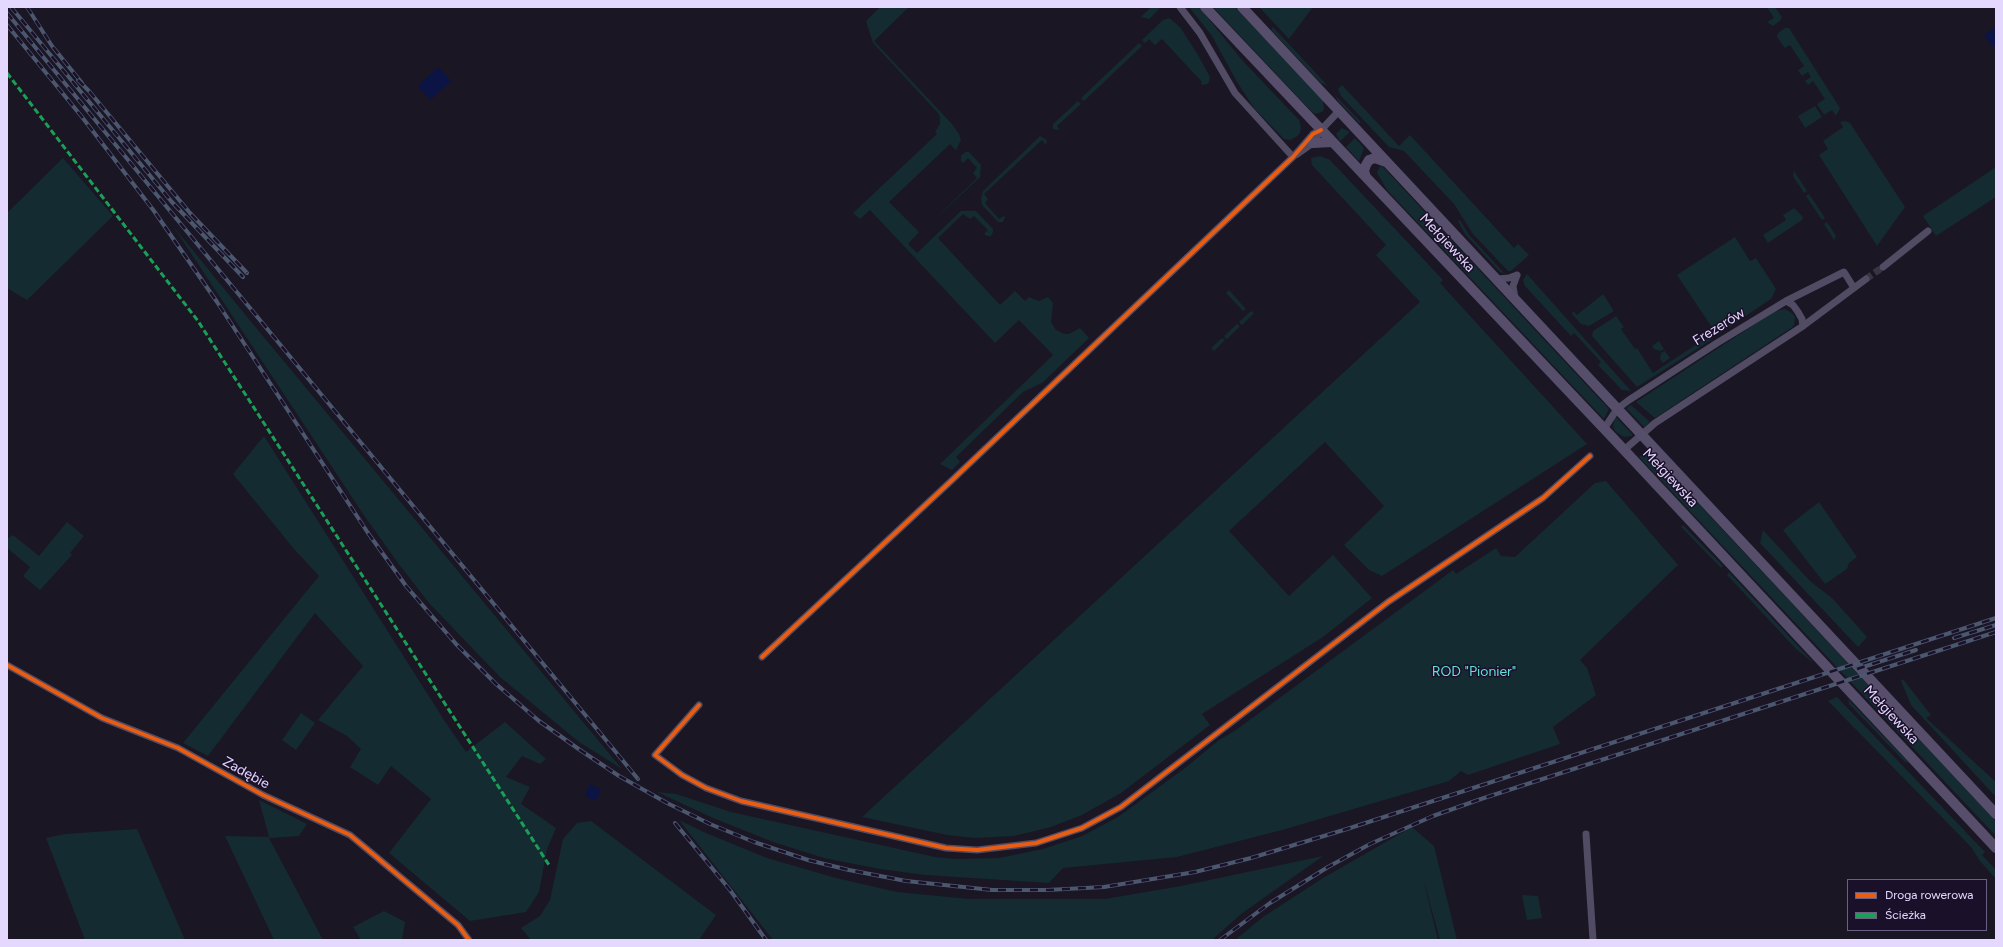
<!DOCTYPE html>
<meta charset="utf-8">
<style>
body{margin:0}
#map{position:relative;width:2003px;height:947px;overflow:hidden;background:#1b1623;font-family:Figtree,sans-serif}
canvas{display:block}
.frame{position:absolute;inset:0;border:8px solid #e5d8ff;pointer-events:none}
.legend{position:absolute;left:1847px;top:879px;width:140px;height:52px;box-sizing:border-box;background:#1a1029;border:1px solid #6b607f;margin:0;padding:5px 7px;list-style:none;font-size:12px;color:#e5d8ff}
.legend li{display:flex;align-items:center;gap:8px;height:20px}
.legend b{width:20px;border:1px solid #6b607f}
</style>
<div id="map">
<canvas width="2003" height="947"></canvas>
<div class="frame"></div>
<ul class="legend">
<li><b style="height:5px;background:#e95d12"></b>Droga rowerowa</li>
<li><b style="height:5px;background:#1a9f57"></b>Ścieżka</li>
</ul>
</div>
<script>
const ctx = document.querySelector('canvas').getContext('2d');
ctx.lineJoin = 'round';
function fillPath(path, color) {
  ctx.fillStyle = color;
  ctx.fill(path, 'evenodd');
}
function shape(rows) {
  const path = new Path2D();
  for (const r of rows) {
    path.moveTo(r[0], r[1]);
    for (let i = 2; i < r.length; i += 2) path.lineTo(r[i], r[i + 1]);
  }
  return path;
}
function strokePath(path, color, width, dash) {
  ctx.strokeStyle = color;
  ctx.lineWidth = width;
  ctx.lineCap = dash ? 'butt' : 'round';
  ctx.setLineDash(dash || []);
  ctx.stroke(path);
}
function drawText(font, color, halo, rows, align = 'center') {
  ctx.font = font + ' Figtree,sans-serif';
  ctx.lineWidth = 3;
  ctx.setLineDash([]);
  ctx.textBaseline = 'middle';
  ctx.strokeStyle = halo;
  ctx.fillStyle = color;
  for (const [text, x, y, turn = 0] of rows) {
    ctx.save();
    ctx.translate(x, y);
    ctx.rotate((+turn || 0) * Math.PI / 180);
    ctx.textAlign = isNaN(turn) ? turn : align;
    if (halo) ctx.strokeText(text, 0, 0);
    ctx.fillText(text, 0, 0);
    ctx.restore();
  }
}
fillPath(shape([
 [880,7,909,7,874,41,952,124,959,134,961,140,956,150,950,144,889,202,919,232,908,244,917,253,961,211,976,211,993,229,993,232,991,236,987,236,984,234,988,230,974,216,970,219,963,214,938,238,1000,305,1015,291,1025,301,1029,297,1039,301,1048,297,1053,303,1051,322,1056,330,1064,334,1069,334,1080,328,1089,338,1042,383,1023,392,956,457,960,462,952,470,940,464,1053,355,1019,320,995,343,870,210,860,219,853,213,937,134,935,132,940,124,940,117,938,113,873,43,866,21],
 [1151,7,1160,8,1149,19,1141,17],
 [1189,7,1199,7,1242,60,1299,120,1301,127,1300,133,1296,137,1290,140,1284,139,1254,108,1237,82,1212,36],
 [1213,7,1235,7,1323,100,1324,109,1322,112,1315,114,1312,112],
 [1259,7,1313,7,1289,39],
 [1767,7,1775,7,1782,17,1780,21,1773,26,1767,22,1774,18],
 [1169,18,1180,27,1198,55,1210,77,1209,82,1207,84,1202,85,1201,83,1202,82,1162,39,1155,45,1149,39,1145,43,1142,40,1163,20],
 [1273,27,1328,86,1321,83,1271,30],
 [1785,28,1789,28,1840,108,1836,116,1832,110,1824,115,1817,104,1825,99,1813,81,1808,85,1805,81,1811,77,1808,72,1802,76,1798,70,1804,66,1790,45,1785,48,1777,37,1778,33],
 [1139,43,1142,46,1084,101,1081,98],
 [1342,85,1399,146,1410,135,1514,248,1518,244,1529,255,1511,271,1508,271,1473,234,1454,204,1404,151,1389,147,1341,96,1338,89],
 [1335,95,1361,122,1359,123,1338,101],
 [1078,101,1081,104,1057,126,1060,130,1053,129,1053,124],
 [1815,106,1822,117,1805,128,1798,116],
 [1845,121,1850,123,1905,207,1877,246,1819,155,1828,149,1823,141,1843,127,1840,122],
 [1342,128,1350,132,1340,141,1336,134],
 [1040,136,1047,140,1046,145,1042,140,984,194,988,199,985,203,999,219,1004,216,1005,217,1003,222,998,222,982,205,981,198,983,191],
 [1355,138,1364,148,1359,161,1346,147],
 [966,152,969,152,981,165,980,177,928,226,977,178,973,173,977,168,968,158,963,163,961,161,961,155],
 [1320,156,1330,160,1412,247,1443,280,1440,283,1587,444,1382,576,1369,570,1344,545,1384,506,1325,442,1229,531,1289,596,1333,555,1372,598,1323,637,1202,714,1210,725,1121,793,1082,815,1051,827,1014,836,976,838,947,835,862,817,1420,302,1376,255,1386,245,1312,165,1311,158],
 [63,158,113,216,27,300,7,288,7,213],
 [1380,166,1384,168,1609,409,1604,419,1387,190,1377,173],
 [1996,167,1996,197,1936,236,1923,216],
 [1794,171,1807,191,1804,193,1793,176],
 [1809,194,1825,218,1822,220,1806,196],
 [1794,208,1803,217,1802,220,1768,243,1763,235,1786,220,1783,215],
 [1460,220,1469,235,1505,274,1500,272,1465,234,1458,221],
 [1827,222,1836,236,1834,240,1824,224],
 [173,226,248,318,622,769,579,742,500,677,429,603,398,563,363,514],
 [1735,237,1750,261,1756,258,1776,289,1771,299,1717,335,1677,275],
 [1527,274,1631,391,1622,390,1598,365,1601,362,1574,333,1571,336,1525,286,1523,280],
 [1229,290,1246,309,1243,311,1226,293],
 [1603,294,1614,311,1589,326,1581,324,1572,314,1573,311,1577,315],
 [1785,309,1792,313,1795,317,1794,325,1791,328,1655,418,1636,402,1775,311],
 [1251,311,1254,313,1242,325,1239,322],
 [1616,316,1624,327,1621,329,1635,349,1637,348,1653,373,1706,338,1704,334,1705,332,1711,340,1637,387,1592,336,1593,331],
 [1237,324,1240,326,1227,339,1224,336],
 [1222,338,1225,340,1214,351,1211,348],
 [1659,341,1664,349,1660,351,1654,349,1652,346],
 [1665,351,1670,358,1663,363,1660,359,1661,353],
 [1631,405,1650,422,1644,427,1626,408],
 [1616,417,1632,434,1632,436,1624,437,1616,432,1613,427,1614,419],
 [264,436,444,720,466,752,505,722,546,759,540,764,522,756,506,777,530,787,521,804,556,828,547,849,539,892,526,912,470,921,389,853,431,799,391,766,378,785,350,767,361,749,347,736,318,720,363,666,315,613,208,756,183,743,319,576,294,549,233,474],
 [1648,450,1996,821,1996,836,1639,457],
 [1606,481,1678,565,1580,660,1587,668,1596,695,1553,727,1560,744,1468,775,1461,771,1449,781,1282,830,1177,857,1063,868,1049,883,925,875,880,869,824,858,773,842,713,818,657,792,676,794,731,812,935,857,956,859,999,858,1043,849,1082,836,1118,817,1185,768,1219,740,1236,730,1453,570,1456,574,1496,548,1501,556,1515,557,1595,483],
 [1819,502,1857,557,1849,563,1847,569,1825,584,1783,530],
 [67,522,84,536,70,553,72,555,40,590,23,576,30,567,7,548,7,539,13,535,39,556],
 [1683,525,1723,566,1721,568,1681,527],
 [1763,530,1811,582,1832,598,1867,637,1858,647,1760,543],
 [1729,572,1812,661,1812,662,1796,649,1727,575],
 [1903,679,1931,715,1926,718,1996,782,1996,797,1911,705,1901,681],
 [1837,697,1985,852,1982,855,1996,870,1996,879,1980,861,1971,847,1828,701],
 [1848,699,1909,763,1905,762,1849,704],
 [301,713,315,723,296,750,282,740],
 [259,800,307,824,299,836,269,838,323,940,274,940,225,836,269,837],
 [679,820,706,833,767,858,836,878,897,892,969,899,1105,899,1181,886,1323,856,1241,914,1212,940,773,940],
 [591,821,716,915,699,940,531,940,521,928,540,916,550,900,563,839,577,823],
 [1412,827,1434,846,1457,940,1440,940,1423,878,1438,940,1235,940,1263,917,1323,878],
 [137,829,185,940,85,940,46,838,65,834],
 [1522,895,1538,896,1542,918,1527,920],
 [384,911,405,922,402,940,361,940,353,927]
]), '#142b31');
fillPath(shape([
 [1996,27,1996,45,1992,47,1984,35],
 [438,67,451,81,430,100,418,86],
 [590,784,601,790,596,801,585,796]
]), '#0c1445');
strokePath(shape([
 [1866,279,1883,267]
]), '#393344', 7, [7, 3.5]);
strokePath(shape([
 [1180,7,1200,33,1235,93,1293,157],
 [1296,155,1313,143,1321,130,1339,111],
 [1883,267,1928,231],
 [1498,279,1509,278,1517,275],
 [1515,298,1513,286,1517,275],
 [1786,301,1793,305,1798,312,1802,319,1803,326],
 [1604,429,1617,409,1629,400,1717,343,1786,301,1844,272,1854,288],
 [1624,450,1655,423,1803,326,1866,279],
 [762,657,950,482,1293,157,1313,134,1321,130],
 [7,665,102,718,178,748,263,795,350,835,458,925,469,940],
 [699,705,655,755,682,775,706,788,741,801,946,848,977,850,1036,843,1082,828,1121,807,1388,602,1543,498,1590,456],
 [1586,834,1593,940]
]), '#514b64', 7);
strokePath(shape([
 [1205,7,1612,437,1996,848],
 [1242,7,1996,814],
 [1313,143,1332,142],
 [1366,177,1364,171,1366,165,1369,160,1375,158,1386,162]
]), '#564e6a', 10);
const rail = shape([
 [11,7,171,201,243,277],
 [27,7,52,46,82,83],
 [7,13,638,779],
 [7,25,82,117,154,211,217,302,368,533,406,586,456,644,496,684,539,721,580,750,619,776,667,803,710,824,754,842,808,860,849,870,906,881,992,890,1047,890,1104,887,1195,872,1251,858,1347,829,1996,618],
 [78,80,89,91,190,213,247,273],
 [1954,638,1996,625],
 [1857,669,1916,650],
 [675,823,730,890,766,940],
 [1220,940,1270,903,1328,867,1370,844,1433,816,1481,799,1996,632]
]);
strokePath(rail, '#4b576f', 4);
strokePath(rail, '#1a1029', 2.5, [8]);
strokePath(shape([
 [7,73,198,321,549,865]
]), '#1a9f57', 3, [6, 3]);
strokePath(shape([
 [762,657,950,482,1293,157,1313,134,1321,130],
 [7,665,102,718,178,748,263,795,350,835,458,925,469,940],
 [699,705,655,755,682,775,706,788,741,801,946,848,977,850,1036,843,1082,828,1121,807,1388,602,1543,498,1590,456]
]), '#e95d12', 4);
drawText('14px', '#e5d8ff', '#1a1029', [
 ["Mełgiewska",1447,243,47],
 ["Frezerów",1719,327,-32],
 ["Mełgiewska",1670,478,47],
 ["Mełgiewska",1891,715,47],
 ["Zadębie",246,773,29]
]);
drawText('14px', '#63e0db', '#1a1029', [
 ["ROD \"Pionier\"",1474,672]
]);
</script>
